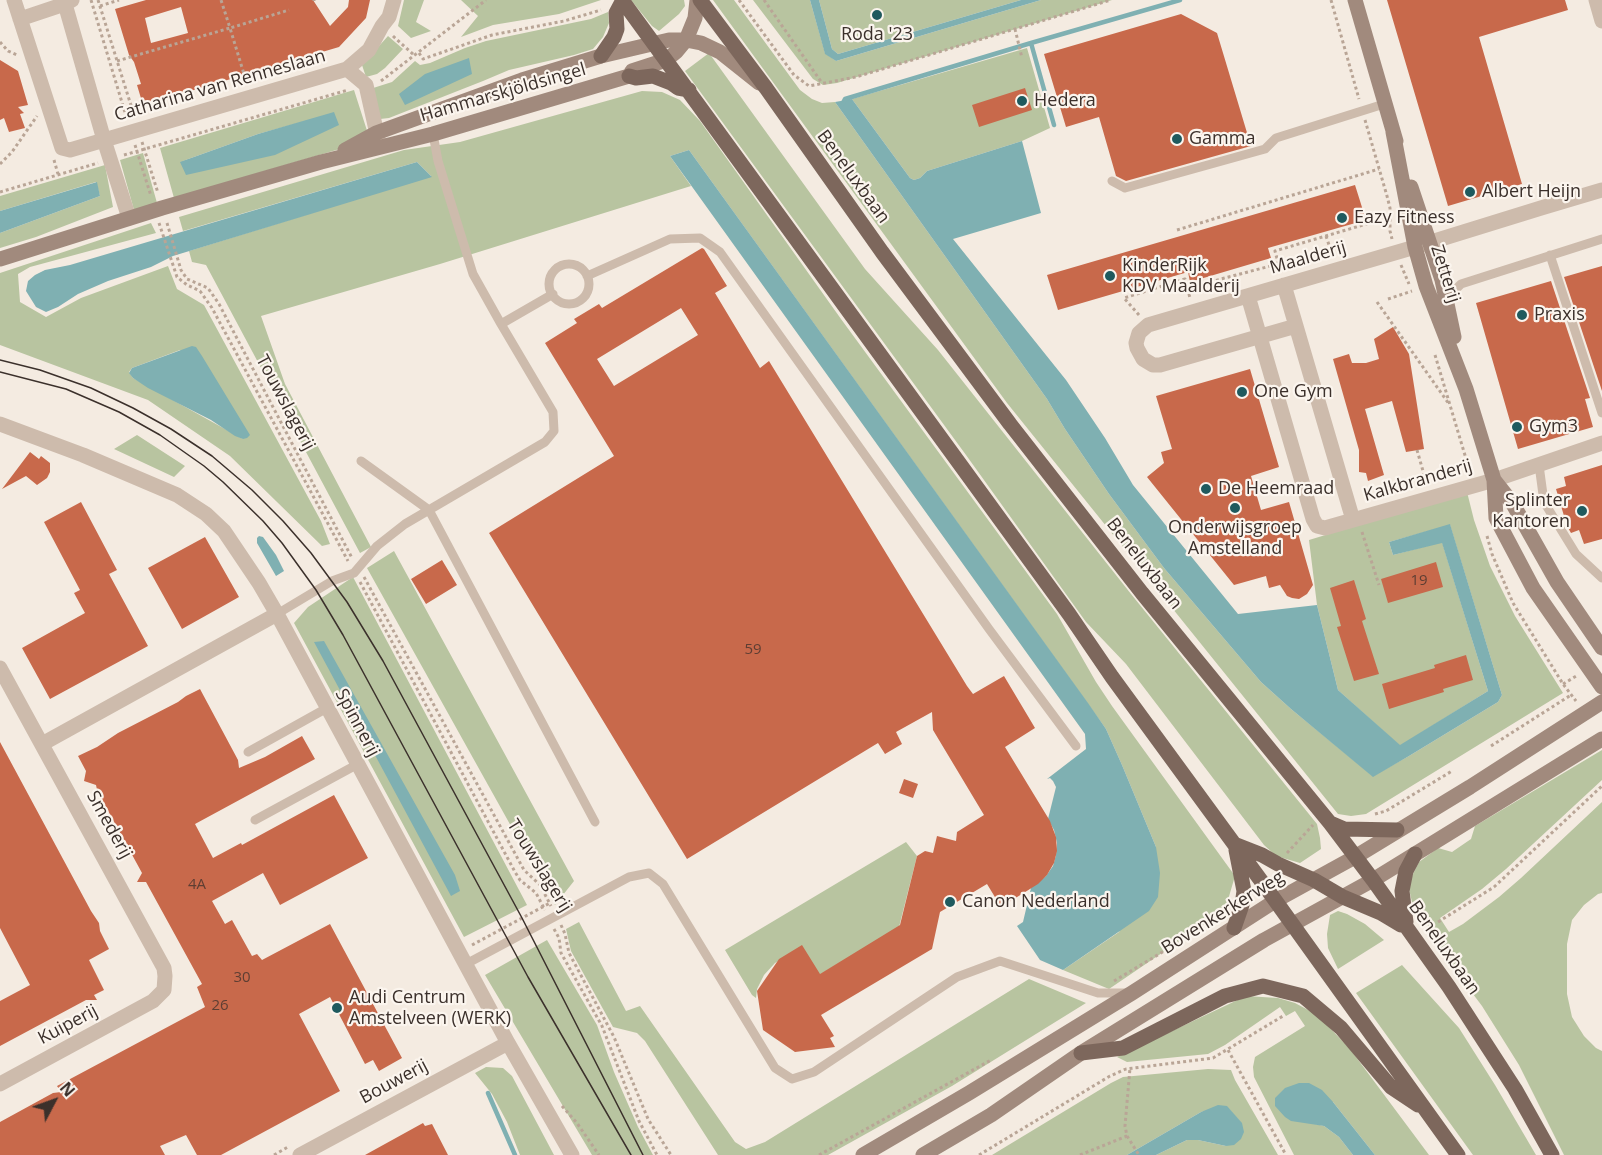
<!DOCTYPE html>
<meta charset="utf-8">
<style>
body{margin:0}
#map{position:relative;width:1602px;height:1155px;overflow:hidden;background:#f4ebe1;font-family:"Open Sans",sans-serif}
canvas{display:block}
.north{position:absolute;left:24px;top:1071px;width:60px;height:60px;-webkit-text-stroke:4px #fbf5ee;paint-order:stroke;rotate:49deg;font-size:16px;font-weight:700;line-height:24px;text-align:center;color:#3b302b}
.north::after{content:'';display:block;margin:auto;width:21px;height:27px;background:#3b302b;clip-path:polygon(50% 0,100% 100%,50% 72%,0 100%)}
</style>
<div id="map">
<canvas width="1602" height="1155"></canvas>
<div class="north">N</div>
</div>
<script>
const ctx = document.querySelector('canvas').getContext('2d');
ctx.lineJoin = 'round';
function fillPath(path, color) {
  ctx.fillStyle = color;
  ctx.fill(path, 'evenodd');
}
function shape(rows) {
  const path = new Path2D();
  for (const r of rows) {
    if (r.length === 3) {
      path.moveTo(r[0] + r[2], r[1]);
      path.arc(r[0], r[1], r[2], 0, 2 * Math.PI);
      continue;
    }
    path.moveTo(r[0], r[1]);
    for (let i = 2; i < r.length; i += 2) path.lineTo(r[i], r[i + 1]);
  }
  return path;
}
function strokePath(path, color, width, dash) {
  ctx.strokeStyle = color;
  ctx.lineWidth = width;
  ctx.lineCap = dash ? 'butt' : 'round';
  ctx.setLineDash(dash || []);
  ctx.stroke(path);
}
function drawText(font, color, halo, rows, align = 'center') {
  ctx.font = font + ' "Open Sans",sans-serif';
  ctx.lineWidth = 4.5;
  ctx.setLineDash([]);
  ctx.textBaseline = 'middle';
  ctx.strokeStyle = halo;
  ctx.fillStyle = color;
  for (const [text, x, y, turn = 0] of rows) {
    ctx.save();
    ctx.translate(x, y);
    ctx.rotate((+turn || 0) * Math.PI / 180);
    ctx.textAlign = isNaN(turn) ? turn : align;
    if (halo) ctx.strokeText(text, 0, 0);
    ctx.fillText(text, 0, 0);
    ctx.restore();
  }
}
fillPath(shape([
 [404,0,424,0,416,22,431,31,411,38,398,26],
 [461,0,601,0,559,14,493,25,461,37,478,16],
 [631,0,684,0,685,6,679,14,659,31,652,26],
 [713,0,734,0,800,90,812,99,822,103,835,102,1047,399,1065,429,1109,494,1164,568,1261,682,1291,709,1373,776,1409,756,1498,702,1502,695,1450,525,1389,542,1393,555,1442,542,1488,691,1400,746,1338,690,1317,605,1309,540,1467,492,1474,520,1490,566,1515,616,1563,693,1366,814,1351,816,1338,814,1007,403],
 [753,0,810,0,825,53,836,61,1041,0,1112,0,837,83,823,85,813,79],
 [819,0,1021,0,838,54,832,49],
 [608,12,609,23,603,37,593,49,574,55,509,70,483,81,389,118,380,119,370,89,392,82,415,61,420,65,430,63,465,48,486,41,591,19],
 [388,36,403,49,385,68,377,74,366,77,362,65],
 [1027,48,1050,128,1022,141,927,171,920,178,914,180,910,178,852,99],
 [709,53,865,269,938,350,1131,594,1317,824,1320,838,1321,849,1300,863,1276,856,1264,845,1126,664,1086,622,966,455,685,71],
 [354,90,370,140,174,198,160,148],
 [335,113,180,162,258,134],
 [642,91,662,92,680,100,700,121,841,319,1057,614,1096,682,1112,706,1235,876,1225,910,1109,989,1063,970,1119,932,1156,847,1122,765,1106,729,689,150,670,156,691,186,440,264,261,316,285,384,371,547,360,553,206,265,192,262,189,251,431,176,417,162,183,231,179,217,404,150,460,142],
 [143,153,157,203,134,210,120,160],
 [105,165,113,207,36,237,0,248,0,233,100,196,96,182,0,211,0,196],
 [151,223,156,233,30,267,18,274,20,302,46,317,81,298,168,266,177,289,204,305,321,521,330,544,322,546,230,456,148,400,0,345,0,273],
 [180,350,243,439,133,378,129,372,132,368],
 [137,435,185,466,174,477,114,449],
 [394,551,574,881,555,905,367,568],
 [353,577,527,905,464,937,294,623,308,607],
 [1602,750,1602,780,1506,869,1482,889,1440,918,1449,932,1463,924,1499,897,1521,878,1602,802,1602,893,1598,894,1584,905,1572,920,1567,944,1567,994,1572,1017,1584,1036,1596,1048,1602,1051,1602,1155,1564,1155,1519,1065,1482,1006,1434,942,1428,926,1412,902,1409,889,1411,878,1419,862,1438,848,1452,852,1471,839,1475,826],
 [906,842,917,856,899,927,811,980,802,947,775,963,764,975,757,989,756,998,752,995,725,950],
 [1338,911,1347,914,1365,924,1384,940,1338,969,1328,948,1327,934,1330,915],
 [579,922,626,1011,640,1006,735,1142,746,1149,765,1142,1029,979,1086,1003,952,1086,828,1155,718,1155,645,1041,637,1033,613,1027,571,951,566,929],
 [547,940,597,1025,614,1072,638,1127,653,1155,592,1155,485,975],
 [1402,965,1459,1028,1495,1085,1536,1155,1473,1155,1356,993],
 [1246,996,1278,998,1295,1003,1312,1012,1329,1027,1350,1049,1429,1155,1375,1155,1333,1102,1311,1123,1324,1126,1339,1137,1353,1155,1294,1155,1254,1077,1253,1067,1255,1057,1305,1026,1295,1011,1286,1016,1280,1007,1225,1045,1208,1054,1127,1062,1117,1057],
 [486,1067,503,1068,512,1076,554,1155,520,1155,507,1122,492,1094,475,1073],
 [1208,1069,1231,1070,1235,1080,1278,1155,1156,1155,1187,1140,1198,1140,1226,1146,1242,1124,1227,1107,1201,1112,1127,1155,992,1155,1111,1083,1123,1077]
]), '#b8c4a0');
fillPath(shape([
 [810,0,819,0,832,49,838,54,1021,0,1041,0,836,61,825,54],
 [469,58,472,74,405,105,399,94,425,74],
 [852,99,910,178,914,180,920,178,927,171,1022,141,1041,213,953,239,1066,380,1105,438,1133,485,1238,614,1317,605,1338,690,1400,745,1488,691,1442,543,1393,555,1389,542,1450,524,1502,695,1498,702,1409,756,1373,777,1291,709,1261,682,1164,568,1109,494,1065,429,1047,399,835,102],
 [334,112,339,125,275,155,186,175,180,162,258,134],
 [689,150,1088,703,1106,729,1122,765,1156,847,1160,873,1158,897,1149,911,1063,970,1040,960,1017,926,1023,922,1031,888,1046,876,1053,866,1056,855,1057,843,1054,830,1048,819,1056,787,1053,781,1050,778,1047,779,1086,749,1085,734,670,156],
 [417,162,432,177,173,256,151,267,108,281,78,294,58,307,46,312,36,307,26,291,28,281,35,275,45,270,70,265],
 [97,182,100,196,0,233,0,211],
 [192,346,196,347,202,356,250,435,247,438,243,439,235,436,211,420,148,388,133,378,129,373,132,368],
 [259,536,263,537,276,555,284,571,276,576,257,543,257,538],
 [324,641,455,875,460,891,451,896,314,642],
 [1299,1083,1309,1083,1322,1090,1333,1102,1375,1155,1353,1155,1339,1137,1324,1126,1291,1121,1285,1117,1275,1106,1275,1098,1285,1088],
 [1218,1105,1227,1106,1242,1123,1244,1132,1241,1139,1234,1145,1226,1146,1198,1140,1187,1140,1156,1155,1127,1155,1201,1112]
]), '#7fb0b2');
strokePath(shape([
 [843,103,845,99,1031,43],
 [1054,125,1031,43,1180,0],
 [488,1093,515,1155]
]), '#7fb0b2', 4.5);
fillPath(shape([
 [146,0,313,0,330,26,348,7,349,0,370,0,366,18,339,47,143,105,137,85,141,84,134,62,129,55,115,9],
 [181,7,188,33,151,43,145,18],
 [1387,0,1565,0,1568,10,1479,37,1522,184,1448,206],
 [1181,14,1217,33,1251,146,1126,181,1116,176,1099,117,1066,127,1044,54],
 [0,60,18,71,28,105,18,107,24,113,20,114,25,128,9,132,4,118,0,120],
 [1025,88,1032,110,979,127,972,105],
 [1355,185,1366,220,1268,248,1271,258,1190,282,1188,272,1058,310,1047,275],
 [702,248,704,249,727,286,715,293,760,368,769,361,967,686,973,694,1004,676,1035,728,1005,747,1050,821,1056,837,1057,851,1054,863,1047,875,1038,884,1001,907,987,884,940,912,932,949,821,1015,834,1036,830,1038,835,1047,795,1052,763,1030,757,991,779,959,802,945,820,974,900,925,917,856,925,851,933,853,937,836,956,841,957,832,984,815,933,730,932,712,896,732,902,744,885,754,878,743,687,859,489,533,614,456,545,343,577,323,574,319,599,304,602,308],
 [681,308,698,335,614,386,597,359],
 [1602,266,1602,391,1564,277],
 [1551,281,1590,398,1585,399,1593,427,1518,449,1476,303],
 [1393,327,1409,354,1424,449,1406,452,1392,401,1365,409,1384,475,1368,481,1366,473,1359,472,1359,450,1333,359,1349,354,1352,363,1366,363,1379,359,1374,339],
 [1250,369,1279,467,1251,476,1261,510,1289,502,1313,585,1307,594,1299,599,1292,598,1287,596,1280,585,1269,588,1266,576,1234,585,1147,477,1164,463,1161,452,1172,449,1156,396],
 [30,452,39,459,41,456,50,463,50,472,47,478,37,485,26,476,2,489],
 [1602,465,1602,539,1584,544,1579,530,1571,533,1567,526,1556,489,1566,486,1564,477],
 [81,502,117,570,109,574,148,646,50,699,22,648,85,613,74,593,80,590,44,522],
 [205,537,239,597,182,629,148,568],
 [442,560,457,585,426,604,411,579],
 [1436,562,1443,587,1388,603,1381,579],
 [1354,580,1366,619,1362,621,1379,674,1354,681,1337,627,1341,626,1330,588],
 [1466,655,1473,680,1443,689,1444,692,1389,709,1382,684,1435,668,1434,665],
 [200,689,238,760,239,768,265,757,302,736,315,759,195,824,213,858,241,843,242,845,334,795,368,858,280,905,263,873,212,901,225,924,232,920,252,956,257,954,262,960,330,924,402,1058,379,1071,373,1060,365,1064,330,997,299,1014,340,1091,221,1155,197,1155,186,1135,160,1146,165,1155,0,1155,0,1122,53,1093,61,1092,57,1086,205,1007,197,987,202,984,146,882,137,882,142,873,106,807,99,799,96,785,84,781,86,771,78,756,97,747,118,733,178,702,186,696],
 [0,742,91,911,99,923,100,931,109,949,89,960,104,990,94,995,97,1000,86,1000,0,1046,0,1001,30,985,0,928],
 [904,779,918,784,913,798,899,793],
 [423,1123,425,1126,432,1124,448,1155,365,1155]
]), '#c8694b');
strokePath(shape([
 [91,0,127,119],
 [98,0,134,115],
 [739,0,794,75,809,86,856,77,1111,0],
 [764,0,822,83],
 [1331,0,1359,99],
 [314,1,314,0],
 [100,6,119,0],
 [1015,29,1022,58],
 [393,36,414,55],
 [0,42,8,51,17,55],
 [419,53,423,59,492,35,564,21,601,10],
 [117,61,230,28,221,0],
 [381,81,486,0],
 [247,84,230,28,289,10],
 [1365,120,1387,196,1390,208,1390,231,1392,239],
 [142,142,158,193],
 [135,145,151,196],
 [124,155,348,90],
 [54,160,58,174],
 [0,164,12,152,37,116],
 [0,192,98,163],
 [159,223,177,277,187,285,200,291,212,308,348,561],
 [167,223,181,270,187,279,208,288,219,304,352,558],
 [1177,230,1379,169],
 [1326,236,1333,257],
 [1401,265,1409,284],
 [1280,270,1275,251,1390,217],
 [1187,288,1278,264],
 [1388,299,1412,291],
 [1377,302,1449,404],
 [1139,315,1124,298,1185,279,1190,298],
 [1435,355,1470,472],
 [1417,450,1427,485],
 [1362,532,1379,585],
 [1487,536,1492,554,1513,603,1563,684,1576,701],
 [364,577,524,870,540,885,551,906],
 [360,582,515,872,520,880,536,893,545,910],
 [1563,684,1578,675],
 [1491,746,1571,695],
 [1375,814,1386,811,1452,771],
 [1287,853,1313,825],
 [1438,922,1494,887,1602,786],
 [561,925,565,934,569,953,614,1037,648,1119,671,1155],
 [554,929,559,938,561,953,602,1026,639,1121,657,1155],
 [472,945,550,903],
 [1114,981,1196,932],
 [1228,1050,1286,1155],
 [562,1106,577,1123,599,1155],
 [1127,1136,1139,1155],
 [274,1155,288,1147],
 [819,1155,991,1060],
 [979,1155,1110,1076,1126,1069,1213,1058,1283,1016],
 [1080,1155,1127,1136,1125,1126,1130,1068]
]), '#b9a596', 3, [3, 3]);
strokePath(shape([
 [433,134,438,161,473,274,501,324],
 [1112,181,1125,188,1265,149,1276,138,1384,104],
 [1550,255,1602,413],
 [569,284,20],
 [587,276,670,239,700,238,720,252,989,629,1076,746],
 [1445,300,1461,284,1602,239],
 [361,461,429,510,595,822],
 [1539,465,1544,502,1576,554,1602,578],
 [277,614,332,581,354,573,377,546,405,524,545,442,554,431,553,412,501,324,553,294],
 [248,752,327,708],
 [255,820,358,764],
 [466,964,629,877,649,873,663,884,775,1068,792,1079,814,1072,957,977,1000,961,1098,993,1128,993]
]), '#cdbbac', 9);
strokePath(shape([
 [14,0,62,148,70,150,347,69,369,50,382,26,389,17,394,0],
 [1596,0,1602,21],
 [65,4,104,140,129,218],
 [20,19,65,4,72,0],
 [347,69,366,85,379,143],
 [1284,285,1353,520,1494,480,1602,443],
 [1248,296,1313,519,1317,526,1325,528,1353,520],
 [1296,326,1160,365,1153,365,1143,359,1137,348,1136,343,1139,333,1148,325,1415,247,1541,208,1602,190],
 [0,424,83,455,177,495,206,514,224,531,259,583,277,614,508,1043,572,1155],
 [0,668,164,968,165,976,164,990,153,1001,0,1084],
 [42,744,277,614],
 [300,1155,508,1043]
]), '#cdbbac', 15);
strokePath(shape([
 [1355,0,1396,141],
 [1393,132,1415,247,1426,286,1466,389,1494,480,1496,518,1533,588,1602,687],
 [345,150,376,133,522,80,601,56,669,40,686,40,701,43,720,52,759,83],
 [1411,187,1442,280,1454,337],
 [0,259,162,208,321,162,433,134,629,76,632,71,666,60,676,52,686,40,695,18,697,0],
 [1494,480,1513,504,1557,582,1602,648],
 [863,1155,969,1093,1132,993,1275,901,1355,857,1470,787,1602,702],
 [923,1155,991,1115,1081,1053,1264,940,1373,880,1602,739]
]), '#a18a7d', 15);
strokePath(shape([
 [622,0,1069,614,1112,677,1262,882,1458,1155],
 [700,0,766,88,882,252,1010,424,1142,593,1330,823,1373,880,1449,987,1515,1089,1552,1155],
 [601,56,614,37,617,29,616,13,623,0],
 [629,76,636,78,653,76,671,83,678,88,689,90],
 [1330,823,1344,829,1397,830],
 [1234,844,1262,855,1278,864,1314,880,1343,897,1381,913,1401,925],
 [1406,922,1402,891,1406,871,1415,854],
 [1234,928,1242,905,1244,891,1236,850],
 [1081,1053,1123,1048,1225,996,1263,986,1303,996,1341,1028,1391,1087,1418,1105]
]), '#7d675c', 15);
strokePath(shape([
 [0,360,40,370,91,388,133,408,171,429,212,456,252,490,283,521,311,553,347,602,383,661,522,918,643,1155],
 [0,372,66,389,119,412,160,435,204,466,223,482,263,521,282,543,316,590,343,635,528,977,631,1155]
]), '#3b302b', 1.5);
for (const [x, y, r, color] of [
 [877,15,6,"#1f5a5e"],
 [1022,101,6,"#1f5a5e"],
 [1177,139,6,"#1f5a5e"],
 [1470,192,6,"#1f5a5e"],
 [1342,218,6,"#1f5a5e"],
 [1110,276,6,"#1f5a5e"],
 [1522,315,6,"#1f5a5e"],
 [1242,392,6,"#1f5a5e"],
 [1517,427,6,"#1f5a5e"],
 [1206,489,6,"#1f5a5e"],
 [1235,508,6,"#1f5a5e"],
 [1582,511,6,"#1f5a5e"],
 [950,902,6,"#1f5a5e"],
 [337,1008,6,"#1f5a5e"]
]) {
  const dot = new Path2D();
  dot.arc(x, y, r, 0, 2 * Math.PI);
  ctx.fillStyle = color;
  ctx.fill(dot);
  strokePath(dot, '#fbf5ee', 2);
}
drawText('15px', '#5e3e33', null, [
 ["19",1419,581],
 ["59",753,650],
 ["4A",197,885],
 ["30",242,978],
 ["26",220,1006]
]);
drawText('18px', '#3b302b', '#fbf5ee', [
 ["Roda '23",877,35,"center"],
 ["Hedera",1034,101],
 ["Gamma",1189,139],
 ["Albert Heijn",1482,192],
 ["Eazy Fitness",1354,218],
 ["KinderRijk",1122,266],
 ["KDV Maalderij",1122,287],
 ["Praxis",1534,315],
 ["One Gym",1254,392],
 ["Gym3",1529,427],
 ["De Heemraad",1218,489],
 ["Splinter",1570,501,"right"],
 ["Kantoren",1570,522,"right"],
 ["Onderwijsgroep",1235,528,"center"],
 ["Amstelland",1235,549,"center"],
 ["Canon Nederland",962,902],
 ["Audi Centrum",349,998],
 ["Amstelveen (WERK)",349,1019]
], 'left');
drawText('18px', '#3b302b', '#fbf5ee', [
 ["Catharina van Renneslaan",220,86,-16],
 ["Hammarskjöldsingel",503,93,-16],
 ["Beneluxbaan",853,177,54],
 ["Maalderij",1308,258,-16],
 ["Zetterij",1445,274,72],
 ["Touwslagerij",285,403,62],
 ["Kalkbranderij",1418,481,-16],
 ["Beneluxbaan",1144,564,52],
 ["Spinnerij",357,723,62],
 ["Smederij",109,825,61],
 ["Touwslagerij",539,866,58],
 ["Bovenkerkerweg",1223,913,-32],
 ["Beneluxbaan",1444,948,55],
 ["Kuiperij",68,1025,-28],
 ["Bouwerij",394,1082,-28]
]);
</script>
